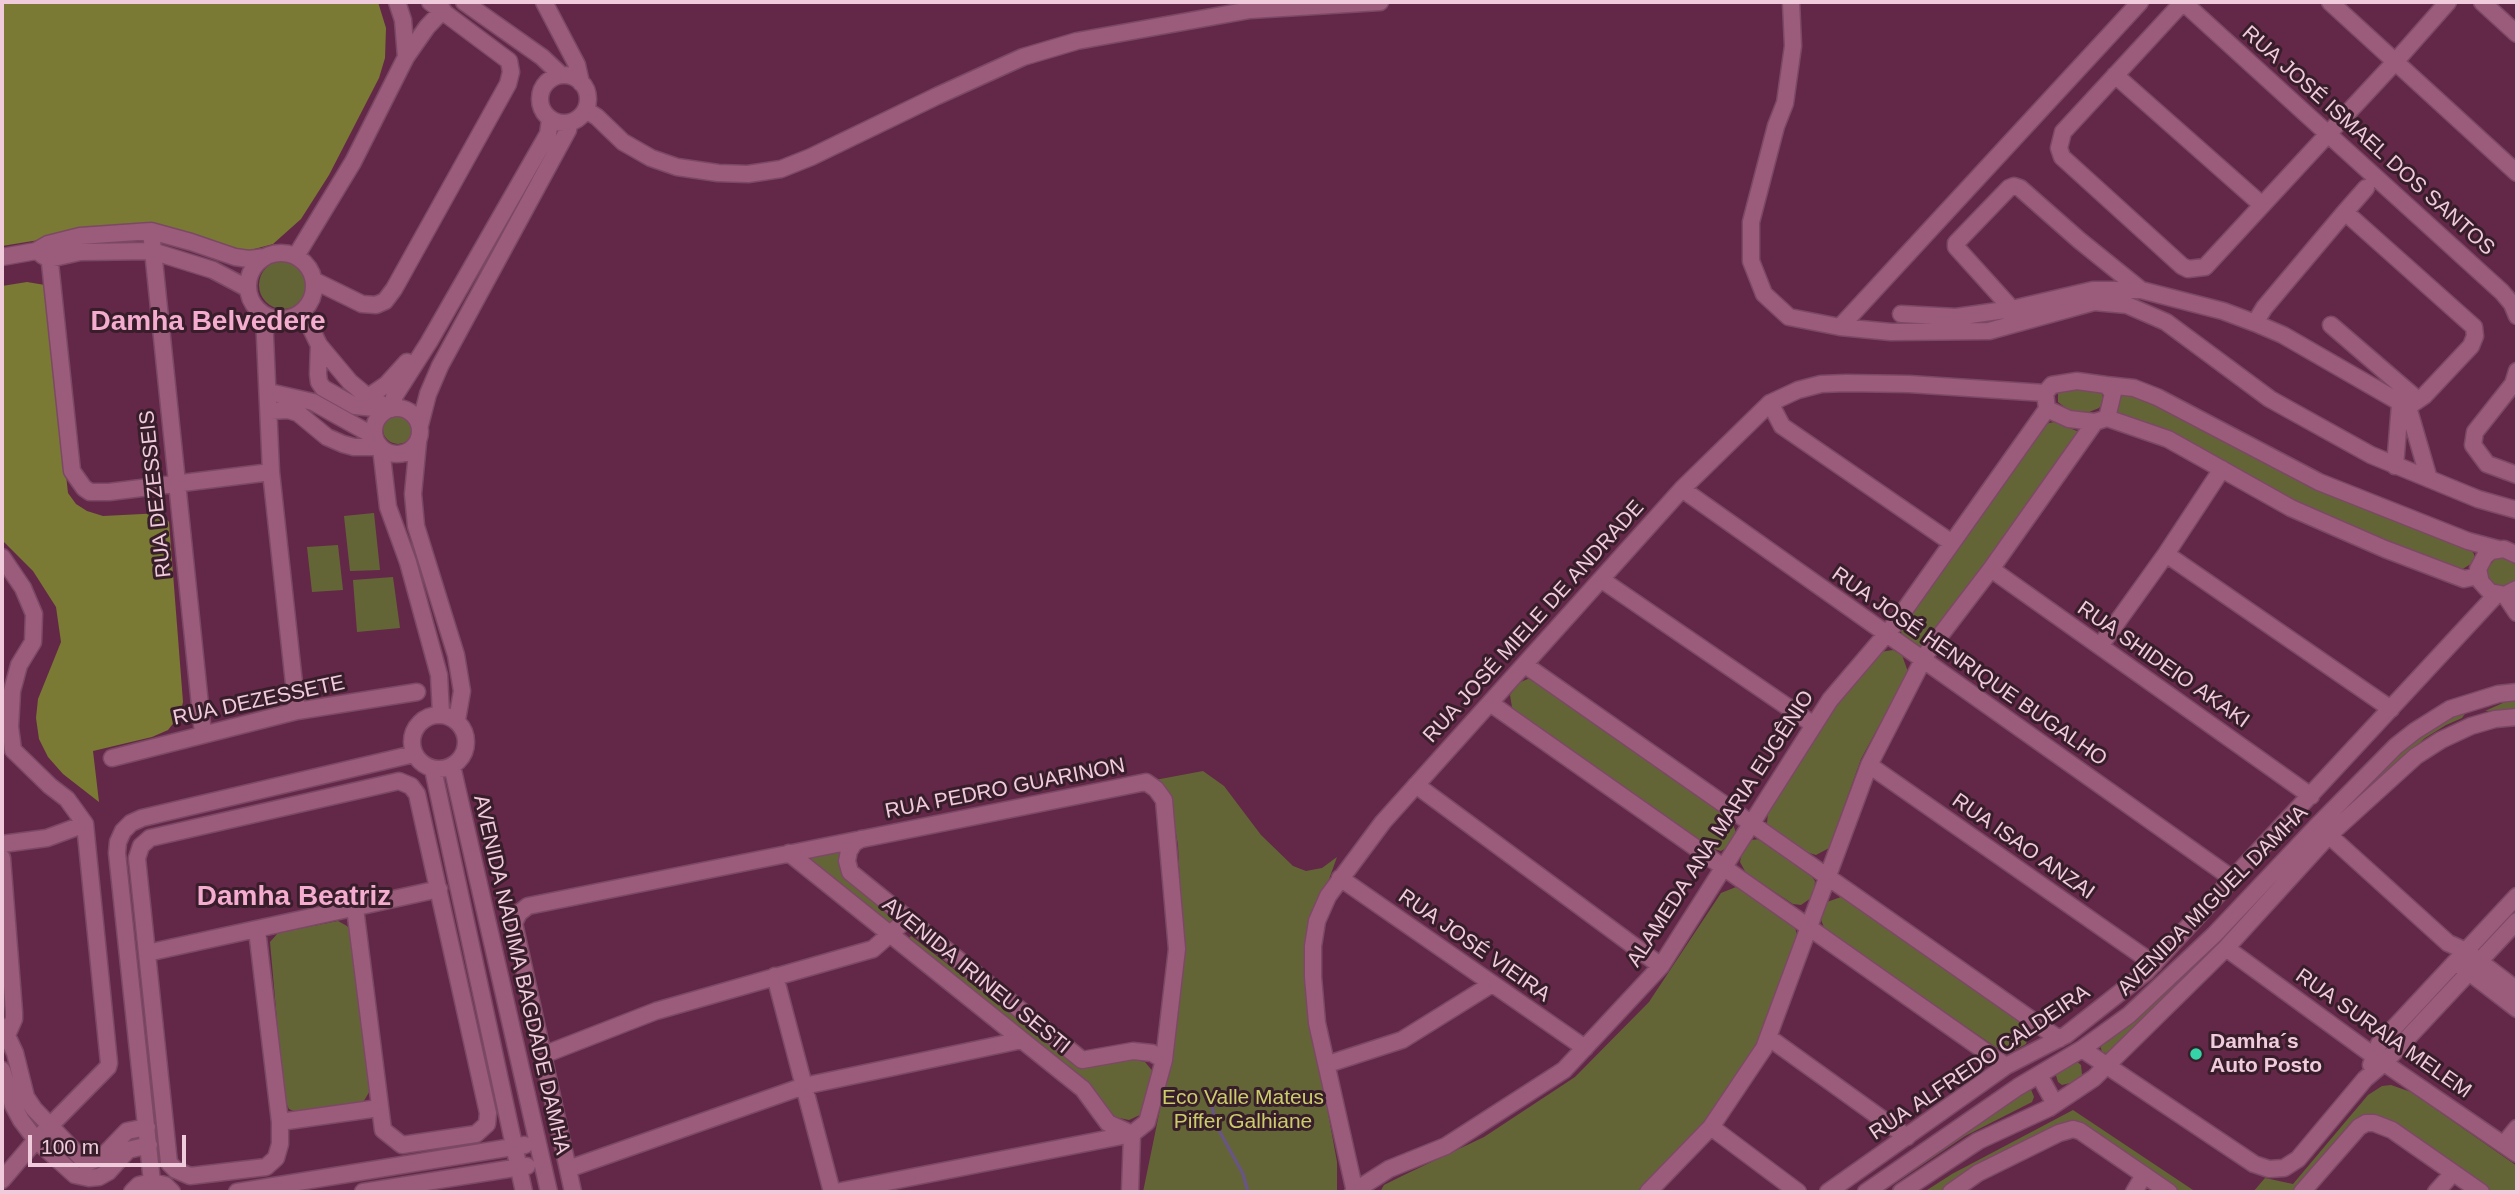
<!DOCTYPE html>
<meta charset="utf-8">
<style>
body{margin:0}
#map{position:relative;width:2519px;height:1194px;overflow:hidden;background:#632848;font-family:Helvetica,sans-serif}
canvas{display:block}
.frame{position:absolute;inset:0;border:4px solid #f0cbdb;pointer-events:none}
.scale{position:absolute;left:28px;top:1135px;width:158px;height:32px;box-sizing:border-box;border:4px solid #f0cbdb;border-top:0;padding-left:9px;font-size:21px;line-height:24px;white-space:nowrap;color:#f0cbdb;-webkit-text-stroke:5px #381d2a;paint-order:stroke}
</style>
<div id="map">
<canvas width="2519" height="1194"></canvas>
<div class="frame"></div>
<div class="scale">100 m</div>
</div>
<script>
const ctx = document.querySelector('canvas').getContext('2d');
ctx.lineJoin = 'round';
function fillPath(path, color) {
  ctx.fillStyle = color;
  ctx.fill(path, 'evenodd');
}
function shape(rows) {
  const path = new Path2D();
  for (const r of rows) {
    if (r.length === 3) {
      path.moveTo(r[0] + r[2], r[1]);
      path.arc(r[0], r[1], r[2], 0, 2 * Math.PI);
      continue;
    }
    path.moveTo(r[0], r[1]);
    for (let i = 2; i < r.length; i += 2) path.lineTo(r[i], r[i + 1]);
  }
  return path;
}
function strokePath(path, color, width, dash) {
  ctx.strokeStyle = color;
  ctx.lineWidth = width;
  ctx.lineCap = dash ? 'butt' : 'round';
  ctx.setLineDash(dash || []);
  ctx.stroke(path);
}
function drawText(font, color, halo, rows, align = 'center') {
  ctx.font = font + ' Helvetica,sans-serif';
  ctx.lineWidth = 6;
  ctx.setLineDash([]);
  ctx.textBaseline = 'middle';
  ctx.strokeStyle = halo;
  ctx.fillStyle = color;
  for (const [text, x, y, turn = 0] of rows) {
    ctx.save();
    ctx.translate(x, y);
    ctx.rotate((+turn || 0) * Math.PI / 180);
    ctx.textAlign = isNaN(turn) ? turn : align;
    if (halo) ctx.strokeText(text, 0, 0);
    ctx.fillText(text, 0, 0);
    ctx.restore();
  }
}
fillPath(shape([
 [283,285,24],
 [2070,387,2088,387,2102,393,2104,402,2099,408,2089,412,2070,411,2058,402,2058,393],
 [2122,393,2186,417,2470,549,2474,554,2474,562,2461,570,2386,544,2293,501,2118,414,2118,400],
 [398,429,15],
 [2054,422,2082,433,2077,444,1919,651,1904,643,1901,631,2041,425],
 [374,513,380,570,350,571,344,516],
 [338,545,343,590,312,592,307,547],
 [2501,557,2508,558,2517,565,2517,584,2499,591,2486,577,2486,570,2495,559],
 [393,577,400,628,357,632,353,580],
 [1893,650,1902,655,1908,672,1861,759,1829,848,1816,855,1806,852,1767,824,1768,812,1836,703,1880,652],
 [1528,679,1536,680,1732,821,1736,833,1732,844,1721,851,1705,846,1517,714,1512,707,1510,695,1518,683],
 [2517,697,2517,710,2485,711,2514,698],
 [2469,708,2462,718,2446,725,2425,738,2333,822,2329,819,2411,741,2439,721],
 [1203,771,1224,786,1261,835,1293,866,1306,871,1322,868,1337,857,1306,943,1312,1041,1322,1080,1337,1162,1337,1192,1143,1192,1175,1036,1183,949,1178,845,1169,792,1155,780],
 [2320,835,2173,992,2109,1054,2102,1052,2099,1041],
 [1761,839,1808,872,1815,881,1814,892,1811,898,1801,905,1793,904,1746,873,1740,862,1743,849,1751,840],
 [844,848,849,880,892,919,892,923,885,922,811,859,810,854],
 [1736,887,1793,921,1798,938,1756,1049,1694,1136,1639,1192,1380,1192,1384,1185,1404,1175,1484,1137,1575,1077,1649,1002,1721,893],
 [1841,897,1850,898,2025,1022,2029,1032,2026,1044,2015,1050,2000,1050,1825,930,1820,917,1827,902],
 [338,921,347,926,352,933,371,1089,362,1104,296,1112,289,1109,284,1099,270,942,278,933],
 [911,936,1078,1065,1132,1059,1145,1062,1155,1074,1144,1113,1129,1120,1110,1116,1097,1093,1075,1071,905,942],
 [2075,1060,2081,1065,2082,1075,2074,1082,2062,1085,2058,1082,2055,1072],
 [2391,1085,2411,1092,2517,1166,2517,1192,2489,1192,2392,1125,2355,1126,2293,1192,2253,1192,2265,1178,2293,1184,2368,1095,2382,1086],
 [2030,1087,2034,1097,2032,1102,1965,1136,1882,1192,1871,1192],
 [2073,1110,2196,1192,2180,1192,2087,1128,1946,1192,1924,1192,1952,1174]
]), '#646537');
fillPath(shape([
 [2,2,378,2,386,28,385,58,379,78,329,175,301,219,273,244,243,252,163,226,125,226,2,246],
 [27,282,45,285,68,493,76,504,87,511,103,516,162,513,169,522,183,702,180,715,168,730,152,737,93,751,99,802,63,774,48,757,39,739,36,718,38,699,61,642,56,607,33,571,2,540,2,286]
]), '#7a7a34');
strokePath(shape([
 [1212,1105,1215,1123,1243,1174,1248,1192]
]), '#685580', 3.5);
const minor = shape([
 [397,2,403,20,406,57],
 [464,2,542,57,561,75],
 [544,2,577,65,581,83],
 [1791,2,1793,46,1785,103,1776,126,1751,222,1751,261,1764,294,1789,317,1840,327,1891,332,1989,331,2094,302,2127,305,2166,322,2270,399,2371,455,2478,499,2517,510],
 [2330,2,2517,173],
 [2448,2,2395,62,2328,134,2205,267,2188,269,2182,266,2062,157,2059,148,2063,132,2183,2,2328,134,2502,292,2512,304,2517,316],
 [2482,2,2517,34],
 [564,99,24],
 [2115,75,2262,205],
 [586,110,597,117,623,142,651,158,677,167,718,173,748,174,781,169,811,157,937,96,1023,57,1077,41,1250,10,1380,2],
 [2345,212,2474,327,2475,336,2471,346,2424,396,2408,407,2283,335,2255,323,2264,308,2345,212,2366,188],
 [151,231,203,734],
 [48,244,72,471,84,488,90,492,109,492,271,472],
 [281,286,33],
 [42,255,49,259,80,252,152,251,213,270,247,288],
 [296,256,353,162,406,57,427,27,443,10],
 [2,257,36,251,48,244,80,236,151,231,191,242,235,257,249,259,265,257],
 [315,281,362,304,376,305,385,301,394,289,508,84,511,72,509,61,430,2],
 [2012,309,1956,247,1956,243,2009,188,2014,186,2020,188,2079,240,2141,290],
 [303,312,319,345,350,382,368,397,391,409],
 [1901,314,1956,317,2012,309,2093,290,2141,290,2223,311,2255,323],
 [264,315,271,472,297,711],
 [2331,325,2418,400],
 [1840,327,2140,2],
 [319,345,318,374,319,382,323,388,355,406,385,409],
 [2517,371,2513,384,2475,432,2473,445,2487,464,2517,475],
 [2077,381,2106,385,2113,393,2107,418,2095,422,2069,419,2047,409,2045,393,2052,385,2077,381],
 [2106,385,2134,388,2157,397,2319,482,2468,541,2498,549],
 [269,392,313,402,374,436],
 [368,397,387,384,407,362],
 [1770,403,1782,426,1952,543],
 [2408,407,2429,479],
 [397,431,23],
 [394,408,394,397,429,342,548,134,550,120],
 [270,411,288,410,298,413,327,437,343,444,354,447,379,447],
 [2107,418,2168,439,2291,508,2385,549,2464,579,2478,576],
 [420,425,428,394,440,366,568,130,569,123],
 [418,442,413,494,416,526,456,655,462,691,457,720],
 [381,448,388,507,408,562,439,675,441,714],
 [2395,466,2400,405],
 [1682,489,2233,879],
 [2166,554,2391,709],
 [2517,555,2504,549,2491,551,2485,556,2478,569,2481,582,2490,592,2505,595,2517,589],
 [2,557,23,588,34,614,33,642,19,665,12,691,10,727,13,750,50,786,67,799,85,824,109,1063,108,1067,36,1140,2,1180],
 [1991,569,2311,796],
 [1602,580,1814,725],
 [2505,595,2517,613],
 [2100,646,2166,554,2222,469],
 [1525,665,2059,1039],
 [1490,703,2006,1066],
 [439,742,27],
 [112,758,297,711,417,692],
 [1869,765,2154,964],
 [452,766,549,1192],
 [433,769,524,1192],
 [1416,785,1661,966],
 [2322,829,2448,943,2466,951,2517,990],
 [861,839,854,843,849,851,847,861,850,872,1082,1060,1133,1051,1152,1053,1164,1060],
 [2,844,47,838,85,824],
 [789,853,1083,1089,1108,1123,1132,1134],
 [2,858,14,1012,14,1019,7,1035],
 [1340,878,1585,1048],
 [257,930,280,1122,280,1144,276,1158,266,1167,190,1176,176,1170,169,1163,137,858,141,846,150,838,399,781,411,786,417,794,488,1113,487,1124,476,1134,402,1145,383,1130,355,908],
 [2226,948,2374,1056,2517,1154],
 [147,953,439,889],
 [2461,966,2517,1009],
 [775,976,832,1192],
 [3,1027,15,1053,26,1097,34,1109,84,1161,89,1162],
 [1768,1037,1907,1137],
 [2082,1049,2254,1164,2269,1169,2284,1168,2298,1159,2365,1079,2385,1062,2517,921],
 [543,1055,656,1011,873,949,907,919],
 [1328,1064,1402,1040,1492,984],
 [2371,1065,2379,1044,2517,896],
 [2,1070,13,1105,21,1120,36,1140,75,1175,89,1178,99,1177,108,1172,128,1150,149,1145],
 [2039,1075,2055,1104],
 [280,1122,379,1108],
 [1711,1127,1798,1192],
 [2504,1144,2517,1128],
 [89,1162,102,1157,127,1131,147,1127],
 [568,1169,804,1086,1022,1040],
 [152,1182,117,853,118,842,123,831,131,823,142,818,414,754],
 [132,1192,139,1185,152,1182,165,1185,172,1192],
 [237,1192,525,1145],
 [363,1192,527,1166],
 [573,1192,514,923,519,913,528,906,1146,782,1156,789,1164,800,1177,949,1164,1060,1147,1122,1132,1134,836,1192],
 [1130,1192,1132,1134],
 [1353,1192,1389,1169,1446,1146,1564,1070,1661,966,1830,700,1894,625,2047,409],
 [1355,1192,1317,1023,1313,977,1313,946,1317,921,1328,896,1383,822,1682,489,1770,403,1798,390,1821,384,1846,383,1909,384,2045,393],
 [1648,1192,1711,1127,1764,1048,1869,765,1926,654,1991,569,2095,422],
 [1828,1192,2006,1066,2066,1035,2146,972,2496,595],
 [1866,1192,2018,1087,2082,1049,2129,1015,2214,935,2318,825,2396,746,2415,731,2450,709,2498,694,2517,692],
 [1901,1192,1978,1141,2049,1108,2094,1078,2226,948,2329,835,2416,756,2441,740,2471,726,2495,719,2517,717],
 [1951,1192,1978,1173,2059,1133,2073,1129,2080,1131,2169,1192],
 [2134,1192,2144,1175],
 [2302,1192,2359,1127,2366,1123,2374,1123,2392,1130,2481,1192],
 [2436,1192,2453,1173]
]);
strokePath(minor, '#7c4965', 19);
strokePath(minor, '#9b5b7b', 16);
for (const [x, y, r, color] of [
 [2196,1054,7,"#34d4a8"]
]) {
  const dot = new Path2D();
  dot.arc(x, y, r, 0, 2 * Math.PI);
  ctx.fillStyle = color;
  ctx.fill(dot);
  strokePath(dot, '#381d2a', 2.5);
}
drawText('21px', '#f0cbdb', '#381d2a', [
 ["RUA JOSÉ ISMAEL DOS SANTOS",2368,141,42],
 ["RUA DEZESSEIS",156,494,-96],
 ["RUA JOSÉ MIELE DE ANDRADE",1534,622,-48],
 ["RUA SHIDEIO AKAKI",2163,665,35],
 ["RUA JOSÉ HENRIQUE BUGALHO",1969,667,35],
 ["RUA DEZESSETE",259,701,-12],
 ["RUA PEDRO GUARINON",1005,789,-11],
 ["ALAMEDA ANA MARIA EUGÊNIO",1721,829,-57],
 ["RUA ISAO ANZAI",2023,847,35],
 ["AVENIDA MIGUEL DAMHA",2213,901,-45],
 ["RUA JOSÉ VIEIRA",1474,946,35],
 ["AVENIDA NADIMA BAGDADE DAMHA",521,975,77],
 ["AVENIDA IRINEU SESTI",976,976,39],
 ["RUA SURAIA MELEM",2383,1034,35],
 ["RUA ALFREDO CALDEIRA",1980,1063,-34]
]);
drawText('bold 21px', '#f0cbdb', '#381d2a', [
 ["Damha´s",2210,1042],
 ["Auto Posto",2210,1066]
], 'left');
drawText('21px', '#cccd6a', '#381d2a', [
 ["Eco Valle Mateus",1243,1098],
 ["Piffer Galhiane",1243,1122]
]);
drawText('bold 28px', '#f4adcf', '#381d2a', [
 ["Damha Belvedere",208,322],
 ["Damha Beatriz",294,897]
]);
</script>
